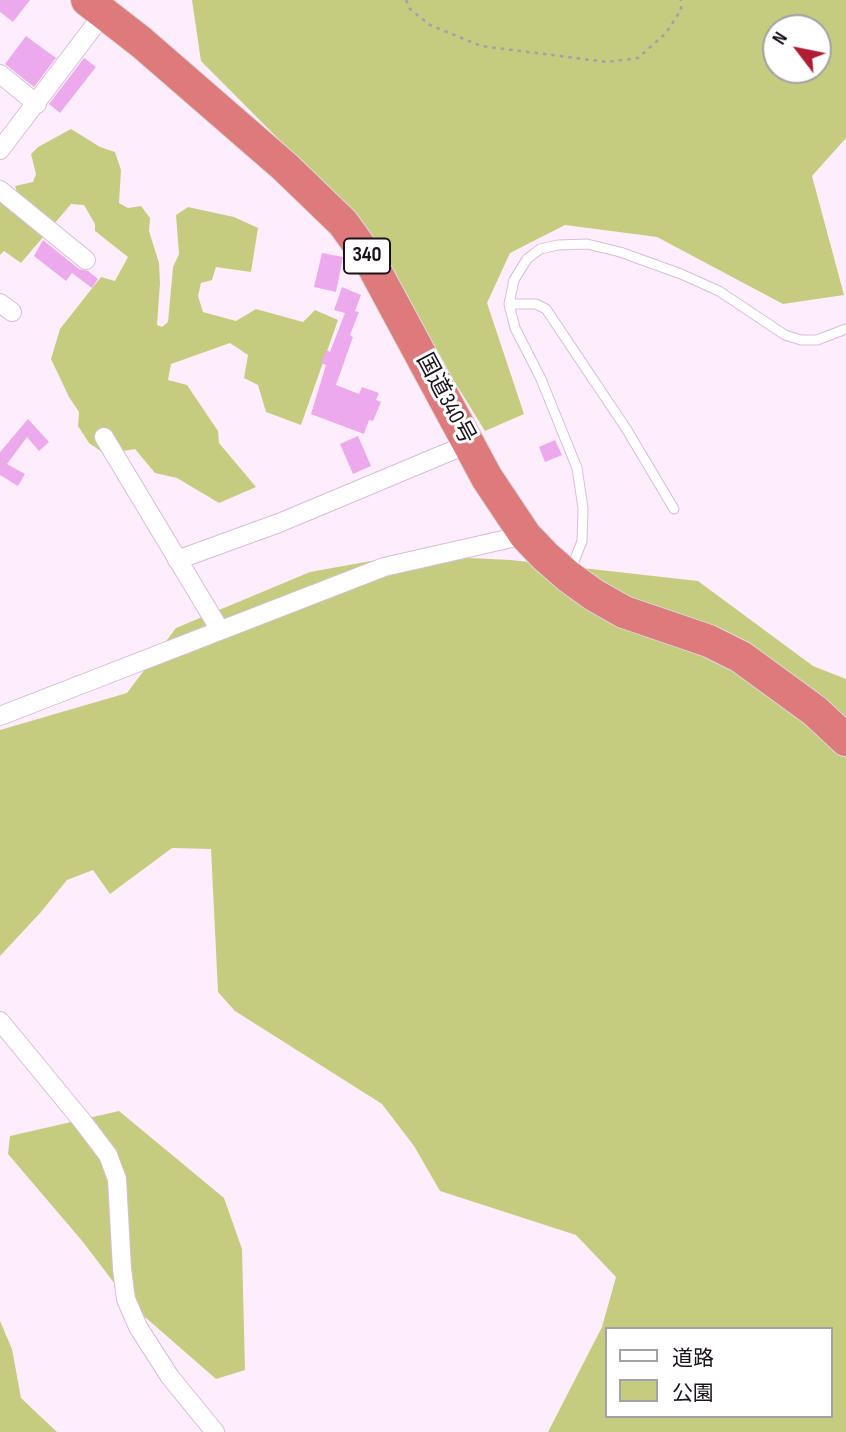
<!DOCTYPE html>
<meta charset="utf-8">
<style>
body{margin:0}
#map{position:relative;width:846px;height:1432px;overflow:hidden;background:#feeefd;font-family:"Sofia Sans Condensed","Noto Sans JP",sans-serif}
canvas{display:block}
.legend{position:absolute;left:605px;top:1327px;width:228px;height:91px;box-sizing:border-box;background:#fff;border:2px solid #a4a0a4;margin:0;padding:9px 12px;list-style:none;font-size:21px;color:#1b121b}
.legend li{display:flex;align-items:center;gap:14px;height:35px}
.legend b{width:35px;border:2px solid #a4a0a4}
.north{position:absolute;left:762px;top:14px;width:70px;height:70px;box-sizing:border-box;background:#fff;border:2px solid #a4a0a4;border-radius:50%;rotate:302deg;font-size:19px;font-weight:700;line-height:28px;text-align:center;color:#1b121b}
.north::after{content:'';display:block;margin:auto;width:24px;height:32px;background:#b01c33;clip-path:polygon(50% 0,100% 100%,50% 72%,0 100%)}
</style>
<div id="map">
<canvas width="846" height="1432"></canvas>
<ul class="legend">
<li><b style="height:9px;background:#fff"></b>道路</li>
<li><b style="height:19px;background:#c6cc7f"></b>公園</li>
</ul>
<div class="north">N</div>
</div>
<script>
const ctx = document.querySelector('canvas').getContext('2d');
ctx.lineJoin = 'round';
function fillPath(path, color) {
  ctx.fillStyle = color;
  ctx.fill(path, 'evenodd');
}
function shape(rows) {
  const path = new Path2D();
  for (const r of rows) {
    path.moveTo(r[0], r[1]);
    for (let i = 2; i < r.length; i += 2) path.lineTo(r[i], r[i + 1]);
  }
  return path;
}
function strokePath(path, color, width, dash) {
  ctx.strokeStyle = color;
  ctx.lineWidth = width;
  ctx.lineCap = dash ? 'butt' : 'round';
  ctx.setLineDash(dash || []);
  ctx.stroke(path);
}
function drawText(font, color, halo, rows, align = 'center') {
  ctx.font = font + ' "Sofia Sans Condensed","Noto Sans JP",sans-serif';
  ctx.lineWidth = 6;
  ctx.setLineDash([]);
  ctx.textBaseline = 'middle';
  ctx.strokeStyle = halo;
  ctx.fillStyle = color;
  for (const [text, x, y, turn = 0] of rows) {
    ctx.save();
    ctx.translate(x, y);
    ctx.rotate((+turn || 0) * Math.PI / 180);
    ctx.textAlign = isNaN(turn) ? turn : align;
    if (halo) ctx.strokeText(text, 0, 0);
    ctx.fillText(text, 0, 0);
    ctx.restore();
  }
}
fillPath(shape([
 [192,0,846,0,846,138,812,176,844,295,783,304,657,237,565,225,510,253,487,303,524,414,485,431,347,208,201,61],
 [776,28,818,28,818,70,776,70],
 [71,129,100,147,115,152,121,170,119,203,128,208,141,206,150,218,149,231,159,263,160,283,157,325,162,327,168,322,173,267,179,254,176,215,188,207,234,217,258,228,251,272,216,267,212,280,201,283,198,296,203,312,236,321,256,309,303,322,315,310,338,320,301,425,266,412,258,385,244,378,248,355,230,343,171,364,168,380,187,385,218,431,219,443,256,487,219,503,177,478,155,473,135,449,105,454,89,443,78,426,79,412,69,397,51,359,60,329,101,277,115,281,128,257,95,231,95,224,84,205,71,204,21,263,4,251,0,255,0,197,19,198,15,186,33,182,36,174,31,154,38,147],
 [404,555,511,560,698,581,813,666,846,679,846,1432,548,1432,602,1327,616,1277,576,1235,440,1191,414,1146,382,1104,235,1011,218,992,211,849,172,848,110,894,93,870,67,880,41,912,0,956,0,730,127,693,176,628,310,572],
 [606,1329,830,1329,830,1416,606,1416],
 [119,1111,224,1198,242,1249,245,1370,216,1379,130,1304,83,1242,8,1154,10,1136],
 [0,1321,12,1349,21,1398,57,1432,0,1432]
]), '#c6cc7f');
fillPath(shape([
 [0,0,30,0,13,22,0,12],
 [26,36,56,58,34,87,5,64],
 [84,58,96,67,60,113,49,104],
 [43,240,79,269,88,271,98,279,92,288,72,273,66,281,34,256],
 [322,253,343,257,336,292,314,287],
 [342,287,361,295,355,311,359,312,350,335,353,337,336,385,359,394,362,387,379,393,376,400,381,402,373,421,369,420,364,434,311,414,326,365,321,363,326,350,330,352,345,313,334,310],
 [28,419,49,442,39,451,27,437,7,464,25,474,18,486,0,475,0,452],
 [358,436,371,466,353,474,340,444],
 [555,440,562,455,545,462,539,447]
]), '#eca9eb');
const lane = shape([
 [509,304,536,304,546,309,627,430,674,509],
 [570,572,582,541,583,508,577,468,541,379,515,328,509,304,514,280,527,259,540,249,558,245,587,244,620,252,681,274,719,291,785,335,801,340,817,340,846,329]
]);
const street = shape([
 [0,74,37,104],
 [0,150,104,13],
 [0,190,86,260],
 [0,303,12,312],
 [104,437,220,630],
 [177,560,279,523,468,444],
 [0,716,384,567,525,535],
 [0,1021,83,1122,108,1155,117,1179,122,1269,126,1299,138,1327,170,1377,215,1432]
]);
const highway = shape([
 [87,0,141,42,285,167,343,223,369,259,487,478,525,535,545,556,569,577,594,595,624,612,709,641,741,657,815,711,846,740]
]);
strokePath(lane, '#d7bdd6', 11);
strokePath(street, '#d7bdd6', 20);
strokePath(highway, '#dbd9db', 34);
strokePath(shape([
 [406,0,410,9,430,25,481,46,607,62,638,58,666,33,681,10,681,0]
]), '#aa9ca9', 2.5, [3.5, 5]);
strokePath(lane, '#fff', 9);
strokePath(street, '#fff', 18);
strokePath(highway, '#dd7a7b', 32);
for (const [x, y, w] of [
 [367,256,46]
]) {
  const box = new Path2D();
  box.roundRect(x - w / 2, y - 17.5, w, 35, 5);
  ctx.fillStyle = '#fff';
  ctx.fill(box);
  strokePath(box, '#1b121b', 2);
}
drawText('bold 21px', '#1b121b', null, [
 ["340",367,256]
]);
drawText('23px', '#1b121b', '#fff', [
 ["国道340号",445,399,62]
]);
</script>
